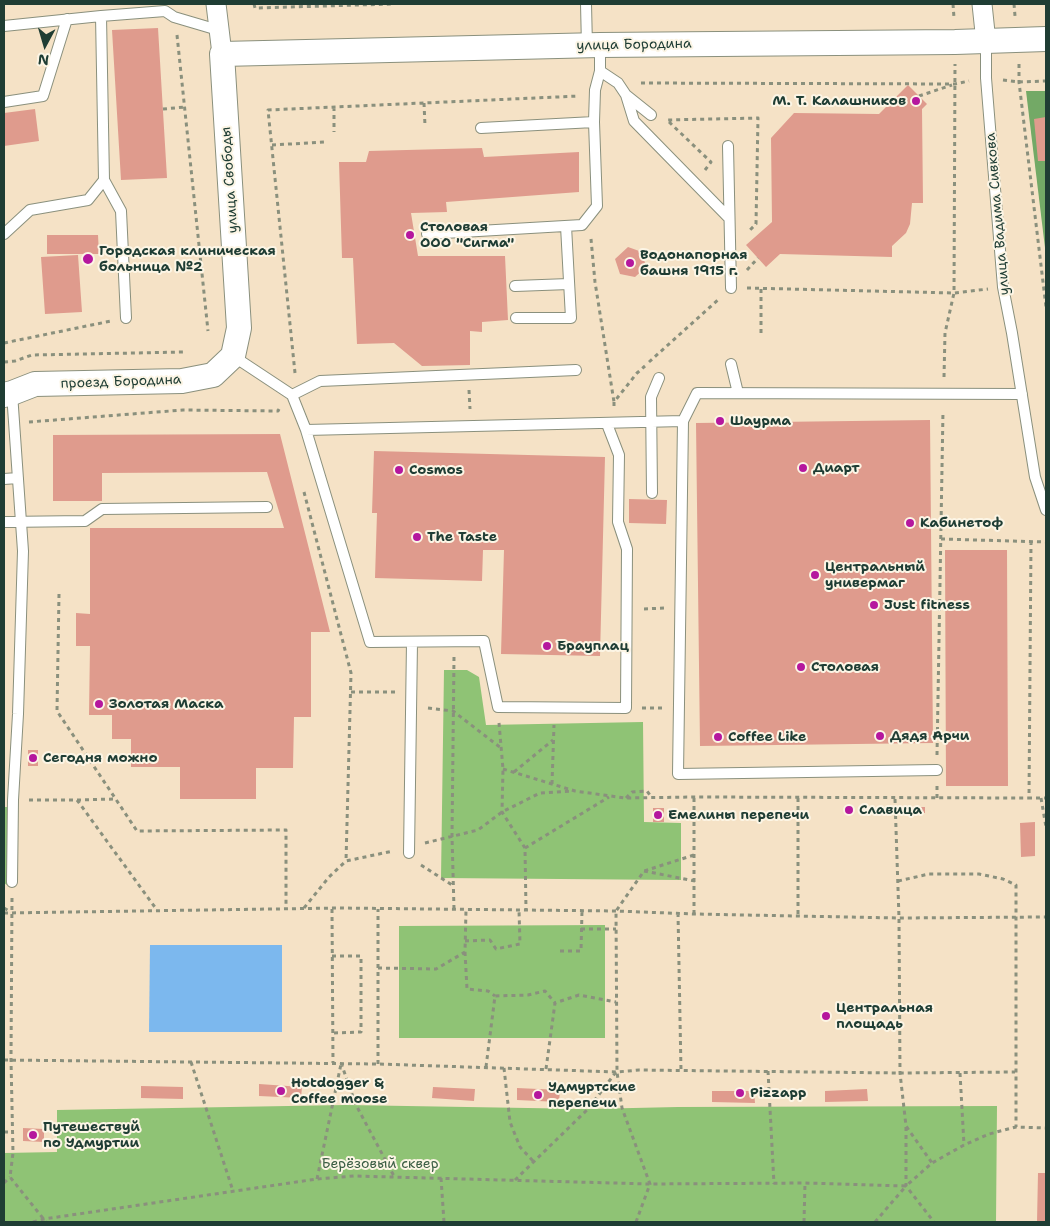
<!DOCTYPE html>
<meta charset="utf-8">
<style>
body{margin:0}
#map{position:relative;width:1050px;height:1226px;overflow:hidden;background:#f5e2c6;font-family:"Shantell Sans",sans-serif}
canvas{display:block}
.frame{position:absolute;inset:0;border:5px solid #1f3d34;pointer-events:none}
.north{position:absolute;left:20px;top:20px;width:50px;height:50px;-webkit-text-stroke:4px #fcf5e5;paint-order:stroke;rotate:186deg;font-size:14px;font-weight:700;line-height:20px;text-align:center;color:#1f3d34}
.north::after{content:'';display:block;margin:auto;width:18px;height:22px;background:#1f3d34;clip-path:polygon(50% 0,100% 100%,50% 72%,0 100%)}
</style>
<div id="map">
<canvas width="1050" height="1226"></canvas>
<div class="frame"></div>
<div class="north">N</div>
</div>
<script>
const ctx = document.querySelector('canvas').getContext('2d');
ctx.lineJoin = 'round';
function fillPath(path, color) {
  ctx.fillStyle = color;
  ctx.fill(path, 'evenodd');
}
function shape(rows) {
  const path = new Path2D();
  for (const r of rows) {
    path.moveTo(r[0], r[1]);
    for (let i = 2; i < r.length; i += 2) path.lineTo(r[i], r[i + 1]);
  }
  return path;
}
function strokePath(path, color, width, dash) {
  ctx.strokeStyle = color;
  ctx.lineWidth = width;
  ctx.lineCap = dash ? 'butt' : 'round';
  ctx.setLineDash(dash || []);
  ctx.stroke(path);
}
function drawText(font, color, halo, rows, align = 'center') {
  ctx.font = font + ' "Shantell Sans",sans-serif';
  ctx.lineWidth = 4;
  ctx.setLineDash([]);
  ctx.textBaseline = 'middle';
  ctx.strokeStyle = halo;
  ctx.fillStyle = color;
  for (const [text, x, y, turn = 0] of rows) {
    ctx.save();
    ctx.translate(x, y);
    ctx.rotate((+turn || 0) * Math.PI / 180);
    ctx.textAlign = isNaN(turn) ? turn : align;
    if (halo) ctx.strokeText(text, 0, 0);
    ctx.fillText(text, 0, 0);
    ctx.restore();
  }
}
fillPath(shape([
 [444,670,467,670,479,677,486,725,643,722,644,822,681,823,681,880,441,878],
 [4,807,8,807,7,885,4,883],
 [605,925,605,1038,399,1038,399,926],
 [346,1105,588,1109,678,1107,997,1106,996,1222,4,1222,4,1153,57,1152,57,1110]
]), '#8fc375');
fillPath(shape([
 [1026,91,1046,91,1046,256]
]), '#73a966');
fillPath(shape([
 [150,945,282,945,282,1032,149,1032]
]), '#7cb8ee');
fillPath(shape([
 [158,28,167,178,121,180,112,30],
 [908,85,927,104,922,109,923,203,912,203,910,224,906,233,892,246,892,257,780,254,766,267,746,245,772,222,771,138,794,113,879,114],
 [35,109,39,141,4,146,4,113],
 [1046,117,1046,161,1038,161,1034,119],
 [482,148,484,157,579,152,579,192,446,202,447,212,411,213,418,256,505,256,508,320,482,322,482,332,470,331,470,365,422,366,394,343,357,344,353,258,342,258,339,162,366,162,369,151],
 [47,235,98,235,99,254,47,254],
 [628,247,642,252,646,267,635,277,620,274,615,259],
 [78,255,82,312,45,314,41,257],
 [930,420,933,743,700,746,696,423],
 [280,434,330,632,311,632,311,717,294,717,293,768,256,768,256,799,180,799,180,767,131,767,131,739,112,739,112,715,89,715,90,646,76,646,76,613,90,614,90,528,284,528,267,472,102,473,102,501,53,501,53,435],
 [374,451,605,457,600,656,501,654,504,550,483,550,482,581,375,578,377,513,372,513],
 [629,499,667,500,666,524,629,523],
 [945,550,1007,550,1008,786,946,786],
 [28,750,38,750,38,766,28,766],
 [845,807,853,807,853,814,845,814],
 [914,807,925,807,925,813,915,813],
 [653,808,664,808,664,822,653,822],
 [699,812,707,812,707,820,699,820],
 [1035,822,1035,856,1021,857,1020,823],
 [259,1084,302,1087,301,1098,259,1096],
 [141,1086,183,1087,183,1099,141,1098],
 [433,1087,475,1089,474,1101,432,1098],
 [517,1088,560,1090,559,1102,517,1100],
 [867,1089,868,1101,825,1102,825,1091],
 [712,1091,754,1091,755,1103,712,1102],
 [23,1128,44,1129,44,1142,23,1141],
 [1038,1173,1046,1173,1046,1222,1037,1222]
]), '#df9b8d');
const service = shape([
 [586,4,587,46],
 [4,26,101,16],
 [986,42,986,78,1003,287,1012,333,1035,477,1046,510],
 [600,71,618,83,626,95,634,121,729,218],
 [626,95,651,115],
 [4,102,43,96,67,19],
 [481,128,594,122],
 [728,146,731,288],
 [104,180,121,211,126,318],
 [4,234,30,210,88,200,104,180,101,16,165,11,174,17,218,30],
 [427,234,582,225,597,206,594,122,595,90,600,71,600,45],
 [515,286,569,284],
 [516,318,571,318,566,226],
 [233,356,292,395,306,430,370,642,484,641,498,707,626,708,627,549,618,522,619,455,607,424],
 [731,364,738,393],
 [12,393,23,551,18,714,13,800,12,882],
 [292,395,320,381,576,370],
 [306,430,683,421],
 [4,479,18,478],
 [652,493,651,397,659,378],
 [4,522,85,521,102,509,267,507],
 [937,770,678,774,683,421,697,393,1022,394],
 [409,853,412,642]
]);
const minor = shape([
 [216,4,222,54],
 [982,4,986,42]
]);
const tertiary = shape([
 [4,395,12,393,35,384,182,381,213,375,233,356,239,328,222,54,600,45,955,42,1046,39]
]);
strokePath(service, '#8a907d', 12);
strokePath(minor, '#8a907d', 21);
strokePath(tertiary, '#8a907d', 26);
strokePath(shape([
 [254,4,255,8,393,4],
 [953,4,954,18],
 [1014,4,1015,16],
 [177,35,208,331],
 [1019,64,1019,82,1046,307],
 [1003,80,1019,82,1046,81],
 [641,83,955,84,969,81],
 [919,96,952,85],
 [424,103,425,126],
 [334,107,334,132],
 [163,109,185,107],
 [272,145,326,142],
 [705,170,711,162,667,120,758,118,756,224,748,232],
 [591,239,595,282,614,402],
 [747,270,758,258],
 [747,288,954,293,988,289],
 [761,333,761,289],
 [4,343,111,321],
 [4,362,15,361,32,355,184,352],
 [649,362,719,299],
 [295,373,268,110,579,96],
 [944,377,945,333,954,293,955,64],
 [469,390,470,409],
 [614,406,614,402,637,373,645,366],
 [29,422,183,410,278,411,279,409],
 [304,492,351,673,346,861],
 [941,539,1046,542],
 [1031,541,1029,798,1046,798],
 [59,594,57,711,137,831,286,830,286,909],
 [644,609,665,608],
 [351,692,395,692],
 [428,708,453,711,501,748],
 [642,708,663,708],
 [499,723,503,769,502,812,525,848,526,910],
 [937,755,943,411],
 [503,769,575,791,625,798,694,797,1029,798],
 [514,772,553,740],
 [552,784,554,725],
 [626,798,632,792,647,791,652,798],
 [798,798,798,916],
 [937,798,937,786],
 [1041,798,1046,827],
 [895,799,899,918,900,1073,906,1126,932,1163],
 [29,800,77,800,157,910],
 [77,800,115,799],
 [425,843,478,830,502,812,540,793,572,791],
 [525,848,609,797],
 [421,865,452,885],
 [644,871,695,881],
 [898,881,929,874,979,874,1003,879,1016,885,1016,1127],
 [12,898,11,1060,13,1153,10,1177,46,1222],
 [4,908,11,912],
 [304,908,329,877,346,861,393,851],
 [332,909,333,1063],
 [454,909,452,836,454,657],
 [4,913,339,908,616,911,694,914,899,918,1046,917],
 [678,913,681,1071],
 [694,914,694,796],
 [581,929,616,929],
 [465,941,490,940,496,949,520,944,519,910],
 [560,951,581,951,582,911],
 [465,952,467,989,488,991,495,996],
 [332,956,361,956,361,1032,333,1033],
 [378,968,436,969,465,952,466,910],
 [4,1060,378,1064,617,1072,639,1070,900,1073,1015,1072],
 [191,1062,233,1191],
 [341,1063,356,1105,395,1178],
 [378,1064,378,909],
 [486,1067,495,996,528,995,545,991,555,1003],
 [504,1068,510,1122,520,1147,534,1162],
 [546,1069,555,1003,579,995,616,1002],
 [768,1071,774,1184],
 [960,1073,964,1145],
 [906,1127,906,1186,934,1222],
 [4,1132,12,1132],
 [441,1178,444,1222],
 [317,1179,341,1064],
 [515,1180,588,1109,616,1072],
 [4,1183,10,1177],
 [33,1222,44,1219,317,1179,354,1176,650,1184,805,1183,906,1186,932,1163,964,1145,989,1134,1016,1127,1046,1128],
 [636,1222,650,1184,622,1108,617,1072,616,911,644,871,694,855],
 [804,1222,805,1183],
 [875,1222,906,1186]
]), '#8a907d', 3, [4, 4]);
strokePath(service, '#fff', 10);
strokePath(minor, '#fff', 19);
strokePath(tertiary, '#fff', 24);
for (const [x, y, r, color] of [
 [916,101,5,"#b5179e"],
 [410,235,5,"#b5179e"],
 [88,259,6,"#b5179e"],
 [630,263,5,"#b5179e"],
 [720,421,5,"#b5179e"],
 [803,468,5,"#b5179e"],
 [399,470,5,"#b5179e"],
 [910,523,5,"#b5179e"],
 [417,537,5,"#b5179e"],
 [815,575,5,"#b5179e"],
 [874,605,5,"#b5179e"],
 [547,646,5,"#b5179e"],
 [801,667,5,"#b5179e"],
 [99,704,5,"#b5179e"],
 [880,736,5,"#b5179e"],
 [718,737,5,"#b5179e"],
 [33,758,5,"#b5179e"],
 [849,810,5,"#b5179e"],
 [658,815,5,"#b5179e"],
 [826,1016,5,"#b5179e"],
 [281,1091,5,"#b5179e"],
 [740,1093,5,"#b5179e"],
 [538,1095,5,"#b5179e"],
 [33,1135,5,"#b5179e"]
]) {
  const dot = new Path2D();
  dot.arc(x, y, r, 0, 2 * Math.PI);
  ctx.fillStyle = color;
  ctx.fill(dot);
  strokePath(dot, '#fcf5e5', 2);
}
drawText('14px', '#1f3d34', '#fcf5e5', [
 ["улица Бородина",634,45,-1],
 ["улица Свободы",230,180,-94],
 ["улица Вадима Сивкова",998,214,-95],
 ["проезд Бородина",121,382,-2]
]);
drawText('bold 14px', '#1f3d34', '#fcf5e5', [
 ["М. Т. Калашников",906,101,"right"],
 ["Столовая",420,227],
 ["ООО \"Сигма\"",420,243],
 ["Городская клиническая",99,251],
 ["больница №2",99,267],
 ["Водонапорная",640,255],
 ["башня 1915 г.",640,271],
 ["Шаурма",730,421],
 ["Диарт",813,468],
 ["Cosmos",409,470],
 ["Кабинетоф",920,523],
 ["The Taste",427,537],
 ["Центральный",825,567],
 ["универмаг",825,583],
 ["Just fitness",884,605],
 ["Брауплац",557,646],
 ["Столовая",811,667],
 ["Золотая Маска",109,704],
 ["Дядя Арчи",890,736],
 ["Coffee Like",728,737],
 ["Сегодня можно",43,758],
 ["Славица",859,810],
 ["Емелины перепечи",668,815],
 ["Центральная",836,1008],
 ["площадь",836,1024],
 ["Hotdogger &",291,1083],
 ["Coffee moose",291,1099],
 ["Удмуртские",548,1087],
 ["перепечи",548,1103],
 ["Pizzapp",750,1093],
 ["Путешествуй",43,1127],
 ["по Удмуртии",43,1143]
], 'left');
drawText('14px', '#3b5e44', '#fcf5e5', [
 ["Берёзовый сквер",380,1164]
]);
</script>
